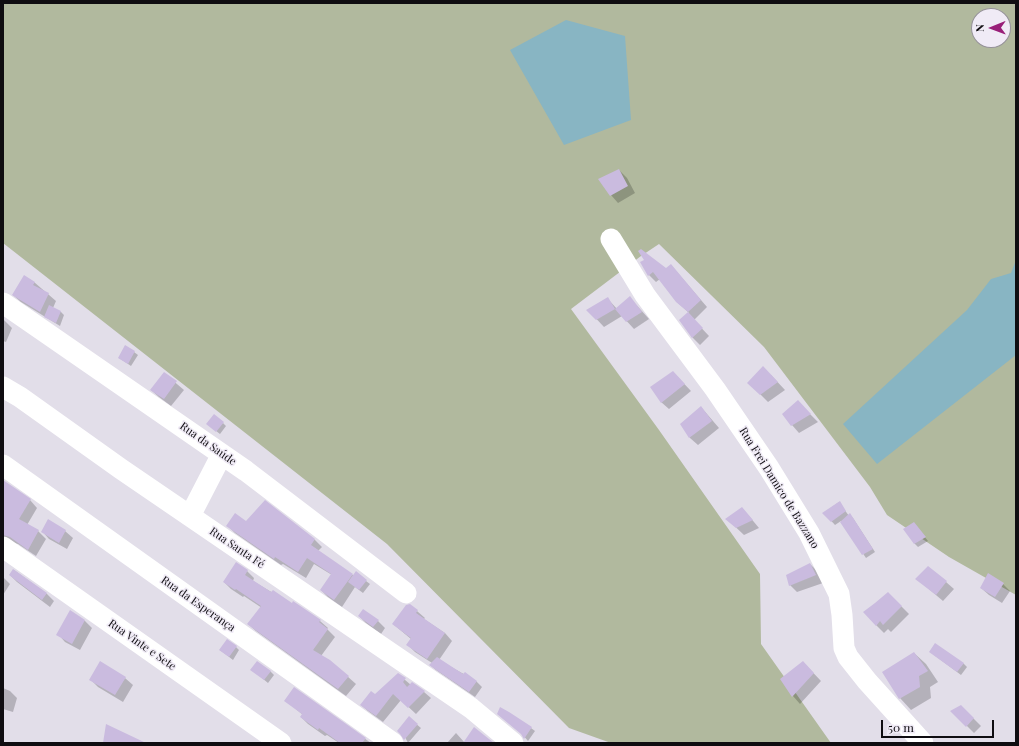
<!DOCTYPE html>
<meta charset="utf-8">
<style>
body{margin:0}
#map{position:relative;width:1019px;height:746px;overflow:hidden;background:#e2dee9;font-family:"Playfair Display",serif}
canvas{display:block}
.frame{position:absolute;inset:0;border:4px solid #0f0d11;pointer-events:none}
.north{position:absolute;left:971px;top:8px;width:40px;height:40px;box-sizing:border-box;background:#f0ebf6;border:1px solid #96929a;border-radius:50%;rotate:269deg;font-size:11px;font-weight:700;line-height:16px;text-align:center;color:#0f0d11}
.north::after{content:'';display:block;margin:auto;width:14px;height:18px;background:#991f79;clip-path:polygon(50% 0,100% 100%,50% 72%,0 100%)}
.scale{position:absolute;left:881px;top:720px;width:113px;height:18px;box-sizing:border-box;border:2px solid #0f0d11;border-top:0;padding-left:5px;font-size:12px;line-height:14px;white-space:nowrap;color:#0f0d11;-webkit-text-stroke:3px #f0ebf6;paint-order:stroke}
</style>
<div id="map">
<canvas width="1019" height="746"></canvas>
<div class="frame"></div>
<div class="north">N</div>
<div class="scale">50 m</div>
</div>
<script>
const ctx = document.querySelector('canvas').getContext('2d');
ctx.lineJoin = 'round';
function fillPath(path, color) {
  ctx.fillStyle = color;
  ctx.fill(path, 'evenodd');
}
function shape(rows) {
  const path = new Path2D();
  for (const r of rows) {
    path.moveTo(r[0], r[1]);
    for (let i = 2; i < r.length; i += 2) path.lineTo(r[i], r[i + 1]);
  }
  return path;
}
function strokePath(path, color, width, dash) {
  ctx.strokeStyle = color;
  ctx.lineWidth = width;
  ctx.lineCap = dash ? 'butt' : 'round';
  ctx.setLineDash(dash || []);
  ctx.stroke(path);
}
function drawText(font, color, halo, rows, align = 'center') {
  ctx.font = font + ' "Playfair Display",serif';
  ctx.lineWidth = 3;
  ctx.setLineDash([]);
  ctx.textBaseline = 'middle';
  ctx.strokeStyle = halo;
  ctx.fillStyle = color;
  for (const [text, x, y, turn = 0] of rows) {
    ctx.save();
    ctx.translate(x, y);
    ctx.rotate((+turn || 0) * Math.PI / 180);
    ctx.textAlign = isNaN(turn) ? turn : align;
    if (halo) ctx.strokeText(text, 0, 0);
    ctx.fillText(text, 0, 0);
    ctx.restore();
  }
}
fillPath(shape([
 [3,3,1016,3,1016,595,949,557,887,515,870,487,764,347,659,244,641,256,571,309,659,430,760,574,761,644,831,743,611,743,569,728,387,544,3,243],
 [979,16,1003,16,1003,40,979,40]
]), '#b1b99e');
fillPath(shape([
 [566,20,625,36,631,120,564,145,510,50],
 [1016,260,1016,355,877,464,843,424,967,310,991,279,1011,273]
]), '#88b5c3');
fillPath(shape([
 [619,170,627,178,635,193,618,203,611,195],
 [642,263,666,270,671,265,707,307,694,320,709,336,700,345,693,338,680,320,689,313,677,302,660,279,656,282,649,275],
 [34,282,56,301,53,308,61,312,64,315,60,326,21,302,13,295],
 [630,298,649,319,634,329,622,316,604,327,588,310,608,299,617,309],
 [3,319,12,328,6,342,3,341],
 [134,352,138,355,131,366,119,358],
 [673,372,691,391,669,409,661,402],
 [164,373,184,390,171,406,159,397,151,390],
 [771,375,785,390,768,402,749,383],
 [701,407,719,428,698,445,690,438,681,424],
 [805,409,818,422,799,433,792,425],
 [223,423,226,426,220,434,211,427],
 [3,481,30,500,37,508,27,525,38,531,46,539,36,556,18,544,3,541],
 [265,502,315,540,322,547,318,551,354,576,366,581,370,584,363,593,355,587,342,607,328,597,321,590,332,575,314,564,306,578,283,564,281,565,235,533,228,526,247,522],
 [839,502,849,516,850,515,853,518,875,552,866,558,841,521,835,525,824,513],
 [749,516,759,528,744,535,727,519],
 [917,527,928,541,918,547,914,543],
 [42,531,65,531,73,538,67,549,49,539],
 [810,564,818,572,823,583,797,592,790,585],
 [14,570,47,594,54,601,50,607,17,582,10,575],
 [247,571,254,578,253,581,320,621,328,628,327,629,335,637,321,656,329,660,356,684,346,696,256,631,248,624,262,608,244,596,243,597,231,589,224,582],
 [3,577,10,584,3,595],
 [917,579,946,582,954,589,943,601],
 [1003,584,1010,591,1002,603,989,595,981,588],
 [888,593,909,614,891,632,888,629,884,633,876,625],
 [410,605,425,618,424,619,445,633,452,641,439,660,476,681,482,687,475,697,436,670,430,665,432,663,415,652,408,645,411,639,393,624],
 [70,612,85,621,92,628,80,650,65,642,58,634],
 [359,616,378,621,385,628,381,634,366,623],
 [236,647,239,650,233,660,220,650],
 [914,653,926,664,938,682,930,687,931,698,911,710,900,698],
 [934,655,963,663,967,667,961,675],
 [803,662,821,681,800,704,793,696],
 [252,670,270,671,274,675,268,683],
 [398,674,411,685,412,684,424,692,431,698,416,714,401,700,383,722,368,711,361,705,375,696],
 [125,678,133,685,123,702,98,687,90,679],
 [3,688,10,691,17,698,13,712,3,709],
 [294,689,371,743,339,743,327,735,325,736,308,724,301,717,303,715,286,701],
 [961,706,981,726,974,733,952,711],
 [409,718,421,728,408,743,405,737],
 [531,728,535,731,528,741,522,734],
 [456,733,465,743,493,743,447,743]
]), '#0003');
fillPath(shape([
 [619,169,628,186,610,196,598,179],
 [641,249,666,268,671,264,701,300,688,312,676,302,653,272,648,276,640,262,644,260,638,251],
 [24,275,35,282,33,285,49,293,40,312,12,295],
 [630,296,642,312,626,322,615,309],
 [608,297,615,309,596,320,586,310],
 [49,305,61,311,56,323,44,317],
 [688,312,703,328,692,338,679,320],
 [125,345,135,351,128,364,118,358],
 [763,366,778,382,760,395,747,383],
 [673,371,685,384,661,403,650,387],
 [164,372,177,381,164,399,150,390],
 [798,400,811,414,791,426,782,414],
 [701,406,712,421,689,438,680,424],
 [214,414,224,422,216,432,206,424],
 [3,480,31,499,19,519,39,530,28,550,10,537,3,535],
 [265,500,315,539,311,545,353,574,334,600,320,590,331,574,307,558,298,572,275,557,274,559,226,526,235,513,246,521],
 [840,501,846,511,831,522,822,513],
 [742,507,753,520,736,528,725,519],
 [850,513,873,549,862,555,840,522],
 [48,519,66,530,59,543,41,532],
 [914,522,926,537,914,544,903,529],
 [236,562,248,570,245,575,271,592,273,590,292,603,293,601,321,620,319,622,328,629,313,650,330,660,349,676,338,689,247,624,261,606,236,589,235,590,223,582],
 [810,563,816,575,789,586,786,575],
 [928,566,947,581,936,595,915,579],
 [13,569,47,593,42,600,9,575],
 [356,571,367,580,359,590,348,582],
 [988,573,1004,583,995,597,980,588],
 [888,592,902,606,883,625,880,621,876,626,863,612,875,603],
 [410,604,418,610,416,613,445,633,427,659,406,645,411,638,392,624,406,605],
 [363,609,379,620,373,627,358,616],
 [70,610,85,620,72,644,56,635],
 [227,639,237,646,229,657,219,650],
 [935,643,964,663,957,672,929,652],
 [914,652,928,671,919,676,920,687,899,699,882,672],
 [437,657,463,674,465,672,477,681,469,692,429,665],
 [100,661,126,677,115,695,89,680],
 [257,661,271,671,264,680,250,670],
 [803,661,814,673,792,697,780,679],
 [398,673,406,678,403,682,407,687,412,682,425,691,408,708,393,694,376,716,360,705,371,691,375,694],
 [294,687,366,738,362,743,340,743,319,728,318,730,300,717,302,714,284,701],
 [961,705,974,718,966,727,950,711],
 [500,707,509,712,532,727,524,739,521,734,497,714],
 [409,716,418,724,404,740,400,734,397,731],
 [106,724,146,743,103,743],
 [474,727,494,743,463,743]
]), '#cabbdf');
strokePath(shape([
 [611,239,645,295,715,389,769,468,809,533,839,594,842,615,844,648,848,657,867,681,923,743],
 [3,303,246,471,406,593],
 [3,387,20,397,121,469,471,708,513,743],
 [3,465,393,743],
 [190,516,222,454],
 [3,547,281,743]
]), '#fff', 21);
drawText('11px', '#0f0d11', '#f0ebf6', [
 ["Rua da Saúde",208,444,35],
 ["Rua Frei Damico de Bazzano",779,488,58],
 ["Rua Santa Fé",237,548,34],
 ["Rua da Esperança",198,604,35],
 ["Rua Vinte e Sete",142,645,35]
]);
</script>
